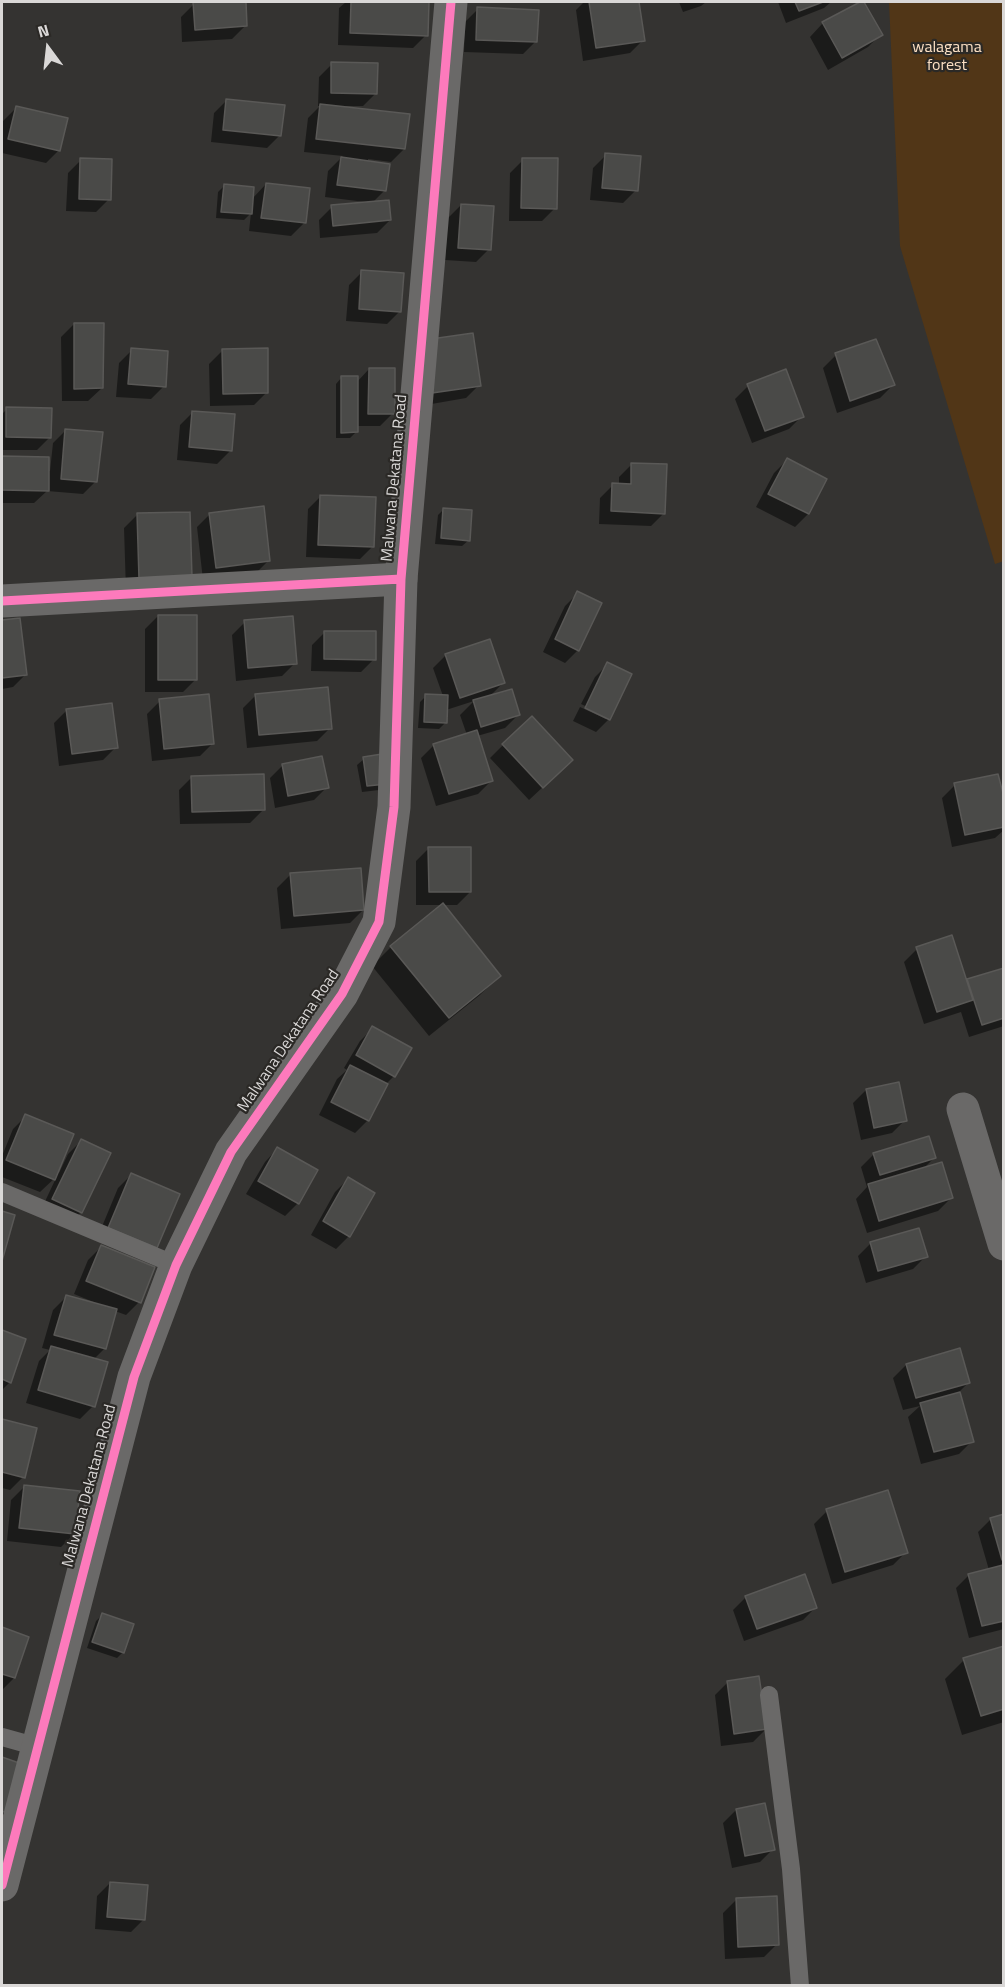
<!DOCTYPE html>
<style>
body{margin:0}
#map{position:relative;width:1005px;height:1987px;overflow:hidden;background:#343331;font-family:"Titillium Web",sans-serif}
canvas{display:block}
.frame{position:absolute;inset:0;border:3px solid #dad8d7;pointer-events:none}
.north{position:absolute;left:18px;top:18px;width:60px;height:60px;-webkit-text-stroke:4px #2b2926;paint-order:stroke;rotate:345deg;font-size:16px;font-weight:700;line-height:24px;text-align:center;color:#dad8d7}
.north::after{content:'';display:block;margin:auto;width:21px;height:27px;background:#dad8d7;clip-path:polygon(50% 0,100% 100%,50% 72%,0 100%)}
</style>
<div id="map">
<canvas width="1005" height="1987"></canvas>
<div class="frame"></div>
<div class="north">N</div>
</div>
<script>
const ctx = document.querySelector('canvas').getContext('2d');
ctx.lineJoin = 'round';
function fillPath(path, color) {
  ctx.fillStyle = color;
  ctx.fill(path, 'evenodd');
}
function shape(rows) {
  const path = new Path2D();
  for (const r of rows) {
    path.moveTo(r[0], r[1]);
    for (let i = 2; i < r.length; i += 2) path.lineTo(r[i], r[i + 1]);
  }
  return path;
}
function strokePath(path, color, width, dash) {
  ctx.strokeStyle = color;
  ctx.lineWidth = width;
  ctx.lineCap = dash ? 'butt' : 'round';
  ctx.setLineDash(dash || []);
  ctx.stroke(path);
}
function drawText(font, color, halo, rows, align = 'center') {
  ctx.font = font + ' "Titillium Web",sans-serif';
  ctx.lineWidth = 4.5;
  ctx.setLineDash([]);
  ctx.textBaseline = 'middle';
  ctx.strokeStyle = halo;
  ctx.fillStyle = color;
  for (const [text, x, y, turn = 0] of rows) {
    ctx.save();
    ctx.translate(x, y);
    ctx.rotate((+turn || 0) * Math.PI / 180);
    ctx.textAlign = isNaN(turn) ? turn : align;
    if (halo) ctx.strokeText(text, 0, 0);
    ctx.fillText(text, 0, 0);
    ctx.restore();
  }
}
fillPath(shape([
 [889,2,1003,2,1004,561,995,564,900,246]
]), '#513617');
fillPath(shape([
 [227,2,244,2,245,26,232,39,182,42,181,17,194,4],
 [346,2,428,2,426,35,413,48,338,45,339,8],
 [584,2,637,2,643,40,630,53,583,61,576,10],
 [679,2,706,2,701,6,683,12],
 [778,2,831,2,824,8,786,23],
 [862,2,881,34,868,47,828,70,810,37,822,24],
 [478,9,536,41,523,54,464,52,465,22],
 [332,64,376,93,363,106,346,106,346,108,404,149,391,162,368,159,368,162,385,190,372,203,390,220,377,233,320,238,319,220,332,207,365,202,325,197,328,171,343,156,304,152,308,118,320,106,318,106,319,77],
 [227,100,280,135,267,148,211,142,214,113],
 [16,108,59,150,46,163,2,153,3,121],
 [606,155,636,190,623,203,590,200,593,168],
 [81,160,109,199,96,212,66,211,68,173],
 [523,160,555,208,542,221,509,221,510,173],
 [266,184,304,223,291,236,249,231,251,213,244,220,216,218,218,192,224,186,252,199],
 [461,205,489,249,476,262,445,260,448,218],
 [362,272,400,311,387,324,346,321,349,285],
 [74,324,102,388,88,401,62,401,61,337],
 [132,350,164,386,151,399,116,397,119,363],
 [222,351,267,392,254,405,210,406,209,364],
 [412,355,479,385,466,398,420,406],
 [836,355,893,385,880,398,837,413,823,368],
 [369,369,393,413,380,426,356,426,356,432,350,438,336,438,336,384,342,377,356,383],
 [748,386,802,416,789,429,752,443,735,399],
 [7,409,50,437,37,450,2,450,2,414],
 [193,412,230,451,217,464,177,460,180,425],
 [66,430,96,481,83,494,47,491,34,503,2,503,2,458,48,458,48,471,50,471,53,443],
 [787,460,825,480,808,514,795,527,756,507,774,473],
 [632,464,664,513,651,526,599,524,600,498,613,485,619,485,619,477],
 [321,496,373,546,360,559,306,557,308,509],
 [444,509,469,540,462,546,435,544,438,515],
 [210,514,269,560,256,573,203,580,197,527],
 [137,515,191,577,126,591,124,528],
 [578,593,578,650,565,663,543,652,565,606],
 [158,616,196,679,183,692,145,692,145,629],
 [19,619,26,674,13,687,2,689,2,622],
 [245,622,295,663,282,676,236,681,232,635],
 [325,632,374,659,361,672,311,671,312,645],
 [446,655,503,683,489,697,518,715,505,728,477,736,491,781,478,794,436,806,421,758,434,745,467,735,460,715,474,701,446,710,445,723,439,729,418,728,420,702,426,696,443,696,433,668],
 [608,664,609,719,596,732,573,721,580,707,606,719,606,716,581,704,595,677],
 [256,695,330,728,317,741,247,748,243,708],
 [160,701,213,743,200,756,152,761,147,714],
 [67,710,116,747,103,760,59,766,54,723],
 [503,745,558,773,529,800,490,758],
 [364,759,385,783,379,790,362,792,357,765],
 [283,765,327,787,314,800,275,808,270,778],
 [192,777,263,810,250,823,180,824,179,790],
 [955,785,1004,804,1004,830,995,838,952,847,942,798],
 [429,848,470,892,457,905,416,905,416,861],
 [290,875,363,910,350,923,281,929,277,888],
 [391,947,499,976,480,995,429,1036,372,966],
 [917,949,966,981,1004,969,1004,1026,969,1037,961,1012,924,1024,904,962],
 [373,1028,394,1076,385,1085,368,1120,355,1133,319,1115,337,1079,347,1070,344,1068,360,1041],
 [866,1090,905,1120,892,1133,861,1140,853,1103],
 [26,1116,57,1172,59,1173,68,1154,81,1141,81,1212,68,1225,40,1212,57,1176,40,1192,2,1177,2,1156,13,1129],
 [277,1149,298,1203,285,1216,246,1194,265,1162],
 [874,1154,934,1158,923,1169,951,1198,938,1211,867,1233,856,1199,867,1187,861,1167],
 [131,1175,178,1195,96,1241,118,1188],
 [348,1179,349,1236,336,1249,311,1235,335,1192],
 [2,1213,13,1216,2,1256],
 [871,1243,926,1256,913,1269,866,1283,858,1256],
 [101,1247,139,1302,126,1315,115,1311,104,1349,94,1359,93,1406,80,1419,26,1403,39,1361,50,1350,42,1348,53,1310,66,1297,95,1305,96,1303,74,1294,88,1260],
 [2,1332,24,1340,10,1382,2,1390],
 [906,1365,969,1382,959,1392,972,1441,959,1454,921,1464,908,1417,920,1406,903,1410,893,1378],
 [2,1421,35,1429,23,1477,10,1490,2,1488],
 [24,1487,74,1534,61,1547,7,1541,11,1500],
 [827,1511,906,1552,893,1565,832,1584,814,1524],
 [1004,1516,1004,1629,969,1638,956,1588,969,1575,989,1570,978,1532,991,1519],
 [746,1597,816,1607,803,1620,744,1641,733,1610],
 [103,1614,123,1652,117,1658,87,1648,96,1621],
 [2,1629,27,1638,14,1678,2,1690],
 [1004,1648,1004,1722,962,1735,945,1679,964,1660],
 [728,1682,766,1729,753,1742,721,1746,715,1695],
 [2,1759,20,1765,5,1812,2,1815],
 [736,1810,773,1849,760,1862,732,1868,723,1823],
 [110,1883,144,1919,131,1932,95,1929,97,1896],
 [736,1900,777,1944,764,1957,725,1959,723,1913]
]), '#0007');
const building = shape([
 [193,2,246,2,247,26,195,30,193,2],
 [351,2,429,2,428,36,350,33,351,2],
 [589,2,639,2,645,41,596,48,589,2],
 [795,2,823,2,799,11,795,2],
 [860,2,864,2,883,35,842,58,822,22,860,2],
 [477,7,539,10,537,42,476,40,477,7],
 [331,62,378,63,377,94,331,93,331,62],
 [226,99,285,105,281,136,223,130,226,99],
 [320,104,410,114,405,149,316,139,320,104],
 [16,106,68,118,60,151,8,139,16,106],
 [605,153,641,156,638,191,602,188,605,153],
 [341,157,390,164,386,191,337,185,341,157],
 [80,158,112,159,111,200,79,199,80,158],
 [522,158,558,158,557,209,521,208,522,158],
 [266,183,310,188,306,223,261,218,266,183],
 [224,184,254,187,252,214,221,212,224,184],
 [389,200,391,220,333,226,331,205,389,200],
 [461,204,494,206,491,250,458,248,461,204],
 [361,270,404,273,401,312,359,309,361,270],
 [74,323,104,323,103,388,74,389,74,323],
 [473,333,481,386,432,393,424,340,473,333],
 [876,339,895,385,850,401,835,353,876,339],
 [131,348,168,351,166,387,128,384,131,348],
 [268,348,268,393,223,394,222,349,268,348],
 [369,368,395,368,395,414,368,414,369,368],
 [786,369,804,417,765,431,747,384,786,369],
 [341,376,358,376,358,432,341,433,341,376],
 [6,407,52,408,51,438,6,437,6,407],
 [192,411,235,414,232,451,189,447,192,411],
 [65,429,103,432,97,482,61,479,65,429],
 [2,456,49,457,49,491,2,490,2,456],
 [787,458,827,479,809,514,768,494,787,458],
 [631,463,667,464,665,514,611,511,612,483,631,484,631,463],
 [320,495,376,497,374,547,318,545,320,495],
 [264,506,270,561,216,568,209,513,264,506],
 [443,508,472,510,470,541,441,538,443,508],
 [190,512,192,577,139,579,137,513,190,512],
 [577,591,602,603,579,651,555,639,577,591],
 [158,615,197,615,197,680,158,680,158,615],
 [293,616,297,664,248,668,244,620,293,616],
 [20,618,27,675,2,678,2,620,20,618],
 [324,631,376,631,376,660,324,659,324,631],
 [490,639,505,683,460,698,445,654,490,639],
 [607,662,632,674,610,720,585,708,607,662],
 [328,687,332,729,259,735,255,694,328,687],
 [512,689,520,715,481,727,473,700,512,689],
 [209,694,214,744,164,749,159,699,209,694],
 [425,694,448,695,447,723,424,722,425,694],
 [112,703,118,748,72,754,66,709,112,703],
 [532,716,573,760,543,788,502,744,532,716],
 [477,730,493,781,449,794,433,744,477,730],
 [382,754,387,784,367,786,363,757,382,754],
 [322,756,329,788,288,796,282,764,322,756],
 [264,774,265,810,192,812,191,776,264,774],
 [998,774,1004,797,1004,827,965,835,954,783,998,774],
 [428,847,471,847,471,892,429,892,428,847],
 [361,868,364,910,294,916,290,873,361,868],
 [443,903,501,976,449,1018,390,946,443,903],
 [952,935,973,1000,937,1012,916,947,952,935],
 [1004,968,1004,1018,982,1025,967,979,1004,968],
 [372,1026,412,1048,395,1077,356,1055,372,1026],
 [350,1065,388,1084,369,1121,331,1102,350,1065],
 [899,1082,907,1121,874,1128,866,1089,899,1082],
 [25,1114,74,1134,55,1180,6,1160,25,1114],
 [929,1136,936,1158,880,1175,873,1153,929,1136],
 [81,1139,111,1153,82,1213,52,1199,81,1139],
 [277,1147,318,1170,299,1204,258,1181,277,1147],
 [942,1162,953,1198,879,1221,868,1184,942,1162],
 [131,1173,180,1194,157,1248,108,1228,131,1173],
 [348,1177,375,1193,350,1237,323,1221,348,1177],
 [2,1211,15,1215,2,1261,2,1211],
 [919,1228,928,1257,878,1271,870,1242,919,1228],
 [101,1245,155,1267,141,1303,86,1281,101,1245],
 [66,1295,117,1309,106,1349,54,1335,66,1295],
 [2,1330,26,1339,11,1383,2,1379,2,1330],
 [51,1346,108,1362,95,1407,38,1390,51,1346],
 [960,1348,970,1383,916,1398,906,1364,960,1348],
 [960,1392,974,1442,934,1452,920,1403,960,1392],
 [2,1419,37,1428,25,1478,2,1472,2,1419],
 [24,1485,80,1491,75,1534,19,1528,24,1485],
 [888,1490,908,1553,845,1572,826,1509,888,1490],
 [1004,1514,1004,1559,1002,1560,990,1518,1004,1514],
 [1003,1565,1004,1621,982,1626,968,1574,1003,1565],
 [805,1574,817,1608,757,1629,745,1596,805,1574],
 [102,1613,134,1624,124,1653,92,1642,102,1613],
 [2,1627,29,1637,15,1678,2,1674,2,1627],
 [1004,1646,1004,1709,981,1716,963,1658,1004,1646],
 [759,1676,767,1729,734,1734,727,1681,759,1676],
 [2,1757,22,1764,6,1813,2,1811,2,1757],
 [765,1803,775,1850,745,1856,736,1809,765,1803],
 [110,1882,148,1885,145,1920,107,1917,110,1882],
 [777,1896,779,1945,738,1947,736,1898,777,1896]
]);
fillPath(building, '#4a4a48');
strokePath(building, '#5a5957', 1.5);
strokePath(shape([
 [2,1192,176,1265],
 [769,1695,791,1869,800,1986],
 [2,1737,38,1747]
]), '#6a6968', 18);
strokePath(shape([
 [2,601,401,579],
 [963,1109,1004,1244]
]), '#6a6968', 33);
strokePath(shape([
 [2,1885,134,1377,176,1265,231,1152,342,994,379,922,394,807,401,579,451,2]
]), '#6a6968', 33);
strokePath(shape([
 [2,601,401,579],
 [2,1885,134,1377,176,1265,231,1152,342,994,379,922,394,807,401,579,451,2]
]), '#fd7abc', 9);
drawText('16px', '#fbdfc3', '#2b2926', [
 ["walagama",947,48],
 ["forest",947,66]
]);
drawText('16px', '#dad8d7', '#2b2926', [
 ["Malwana Dekatana Road",395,478,-85],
 ["Malwana Dekatana Road",289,1041,-56],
 ["Malwana Dekatana Road",90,1486,-75]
]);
</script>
